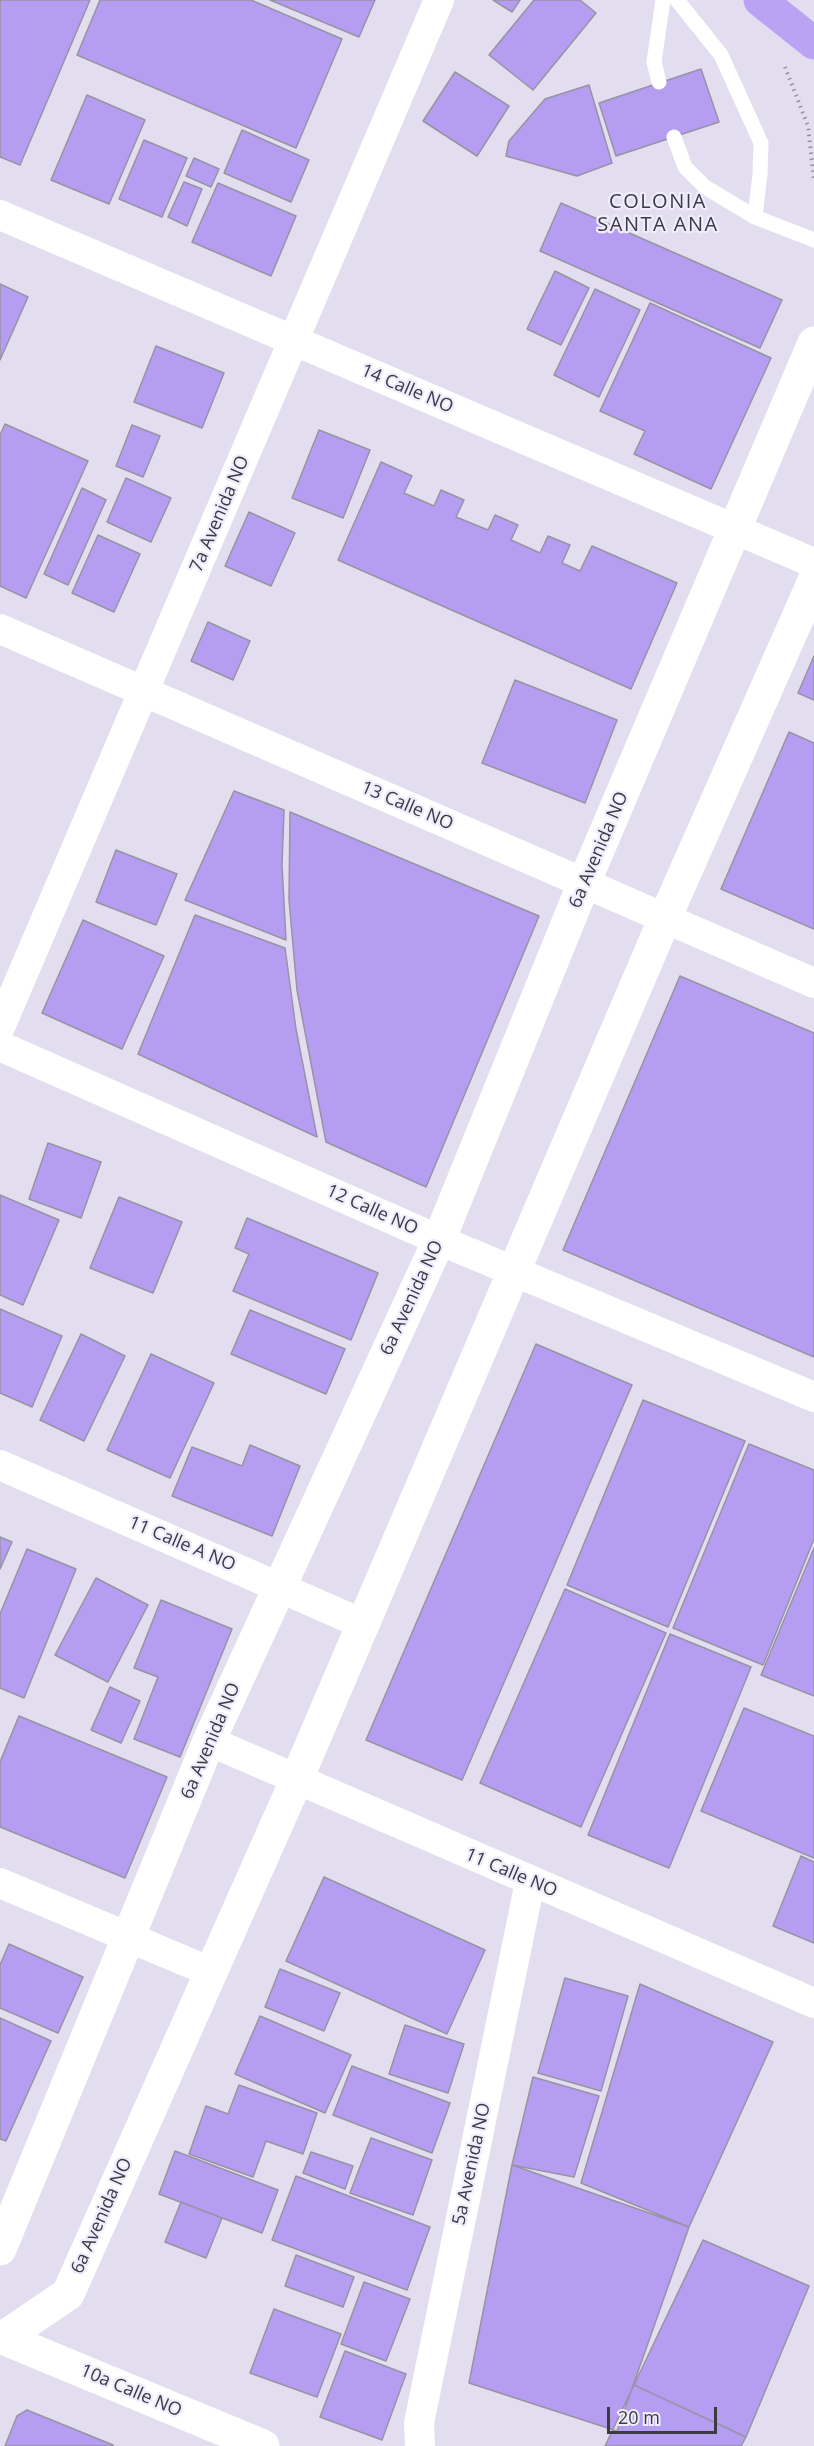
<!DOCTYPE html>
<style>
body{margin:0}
#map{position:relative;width:814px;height:2446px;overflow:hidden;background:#e2def0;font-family:"Open Sans",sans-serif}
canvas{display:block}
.scale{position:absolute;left:607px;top:2407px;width:110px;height:27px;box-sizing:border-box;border:3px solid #3c3b42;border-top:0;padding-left:8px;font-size:18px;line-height:21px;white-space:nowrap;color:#3c3b42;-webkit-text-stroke:4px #f0ecfe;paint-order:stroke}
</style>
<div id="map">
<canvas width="814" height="2446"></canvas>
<div class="scale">20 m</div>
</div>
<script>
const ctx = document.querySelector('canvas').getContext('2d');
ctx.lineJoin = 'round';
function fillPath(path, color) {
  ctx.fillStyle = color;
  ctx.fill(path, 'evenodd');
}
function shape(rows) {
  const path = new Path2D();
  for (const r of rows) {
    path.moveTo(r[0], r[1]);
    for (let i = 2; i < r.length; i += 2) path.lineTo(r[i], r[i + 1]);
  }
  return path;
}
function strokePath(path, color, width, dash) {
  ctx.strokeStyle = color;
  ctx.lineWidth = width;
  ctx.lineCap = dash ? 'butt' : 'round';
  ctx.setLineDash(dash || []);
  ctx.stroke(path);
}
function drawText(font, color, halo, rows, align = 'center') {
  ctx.font = font + ' "Open Sans",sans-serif';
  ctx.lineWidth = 4.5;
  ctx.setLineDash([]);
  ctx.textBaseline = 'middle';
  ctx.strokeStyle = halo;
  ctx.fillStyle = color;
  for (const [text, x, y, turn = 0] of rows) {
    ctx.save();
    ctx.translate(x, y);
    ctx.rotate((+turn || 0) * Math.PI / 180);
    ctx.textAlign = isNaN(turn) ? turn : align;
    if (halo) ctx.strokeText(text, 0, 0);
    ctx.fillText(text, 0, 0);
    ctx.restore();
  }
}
const building = shape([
 [0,0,90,0,20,165,0,157,0,0],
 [100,0,251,0,342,39,296,148,77,55,100,0],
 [270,0,375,0,359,37,270,0],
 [493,0,520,0,512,12,493,0],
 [534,0,580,0,596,13,533,90,489,55,534,0],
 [701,69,719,122,616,156,599,103,701,69],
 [455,72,509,106,477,156,423,121,455,72],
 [589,85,612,163,577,176,506,156,509,141,545,99,589,85],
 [87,95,145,120,109,204,51,180,87,95],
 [242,130,309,160,291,202,224,173,242,130],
 [144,140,187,158,162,217,119,199,144,140],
 [194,158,219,169,211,187,186,176,194,158],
 [184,182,202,189,187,226,168,217,184,182],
 [218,183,296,216,271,276,192,242,218,183],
 [561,203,782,300,760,348,540,251,561,203],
 [555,271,589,288,561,345,527,329,555,271],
 [0,284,28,297,0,360,0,284],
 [595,289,640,310,599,397,554,375,595,289],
 [650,303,771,358,711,489,634,454,645,431,600,411,650,303],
 [156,346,224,373,202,428,134,402,156,346],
 [5,424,88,461,26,598,0,586,0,435,5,424],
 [132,425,160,436,143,477,116,466,132,425],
 [319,430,370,450,343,518,292,498,319,430],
 [381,462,412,476,404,493,434,506,441,490,464,500,456,517,488,530,495,515,518,525,511,540,540,553,548,536,570,545,562,563,580,571,592,546,677,583,631,689,338,560,381,462],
 [126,478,171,498,151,542,107,522,126,478],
 [82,488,106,500,68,585,44,574,82,488],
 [249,512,295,533,271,586,225,566,249,512],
 [98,535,140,554,114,612,72,593,98,535],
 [208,622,250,641,233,680,191,661,208,622],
 [814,656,814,700,798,693,814,656],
 [515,680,617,720,585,803,482,763,515,680],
 [789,732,814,743,814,929,721,889,789,732],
 [234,791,284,810,282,865,286,940,185,900,234,791],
 [290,812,539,916,426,1187,326,1142,297,990,289,900,290,812],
 [116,850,177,874,156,925,96,902,116,850],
 [195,915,285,948,296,1029,317,1137,138,1054,195,915],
 [83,920,164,956,122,1049,42,1013,83,920],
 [680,976,814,1033,814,1357,563,1250,680,976],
 [48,1143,101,1162,81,1218,29,1199,48,1143],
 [0,1195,59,1220,23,1305,0,1295,0,1195],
 [119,1197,182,1222,153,1293,90,1268,119,1197],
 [247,1218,378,1273,351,1340,233,1291,249,1254,235,1248,247,1218],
 [0,1309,62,1336,32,1407,0,1393,0,1309],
 [250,1310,345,1349,326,1394,231,1354,250,1310],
 [81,1334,125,1356,84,1441,40,1420,81,1334],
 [536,1344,632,1385,462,1780,366,1740,536,1344],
 [151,1354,214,1383,170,1478,107,1450,151,1354],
 [643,1400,745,1441,668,1627,567,1585,643,1400],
 [749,1444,814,1470,814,1539,763,1665,673,1628,749,1444],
 [250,1445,300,1466,272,1536,172,1496,192,1447,242,1466,250,1445],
 [0,1537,12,1542,0,1569,0,1537],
 [814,1548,814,1696,761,1675,814,1548],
 [27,1549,76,1569,24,1698,0,1688,0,1614,27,1549],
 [96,1578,148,1605,108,1682,55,1655,96,1578],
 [565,1589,666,1633,581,1827,480,1783,565,1589],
 [161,1600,232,1629,180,1757,134,1739,158,1677,134,1668,161,1600],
 [670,1634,751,1667,669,1868,588,1835,670,1634],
 [110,1687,140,1701,121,1743,91,1730,110,1687],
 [744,1708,814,1736,814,1858,701,1811,744,1708],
 [19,1716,167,1777,125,1878,0,1827,0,1762,19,1716],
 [801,1856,814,1862,814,1943,773,1926,801,1856],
 [324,1877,485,1950,447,2034,286,1961,324,1877],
 [9,1944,83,1977,58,2033,0,2008,0,1965,9,1944],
 [280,1969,340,1993,324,2031,265,2007,280,1969],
 [565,1978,628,1996,601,2091,538,2073,565,1978],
 [640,1984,773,2042,689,2227,581,2183,640,1984],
 [260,2016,351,2055,325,2113,235,2074,260,2016],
 [0,2018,51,2041,6,2141,0,2139,0,2018],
 [405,2025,464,2044,448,2093,389,2074,405,2025],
 [352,2066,450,2103,432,2153,333,2115,352,2066],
 [533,2077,599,2096,574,2177,512,2165,533,2077],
 [239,2085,317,2113,303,2154,266,2141,253,2177,189,2154,206,2106,228,2114,239,2085],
 [371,2138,432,2160,413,2215,350,2193,371,2138],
 [175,2151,278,2190,262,2233,159,2194,175,2151],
 [311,2152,353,2166,345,2189,303,2173,311,2152],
 [512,2165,689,2227,617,2431,469,2383,512,2165],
 [296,2176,430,2227,407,2290,272,2240,296,2176],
 [181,2202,222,2218,206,2258,165,2242,181,2202],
 [703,2240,809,2286,746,2437,634,2385,703,2240],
 [296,2255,354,2277,343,2307,285,2286,296,2255],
 [364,2282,410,2299,386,2361,341,2344,364,2282],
 [274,2309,341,2334,317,2397,250,2373,274,2309],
 [345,2351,406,2374,382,2440,320,2417,345,2351],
 [634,2385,746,2437,741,2446,605,2446,634,2385],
 [27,2410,113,2445,113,2446,5,2446,17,2416,27,2410]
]);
fillPath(building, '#b59ef2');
strokePath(building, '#9793a4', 1.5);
strokePath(shape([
 [785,67,808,126,814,181]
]), '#95929f', 4, [1.5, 4.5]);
strokePath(shape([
 [677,0,721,55,761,143,760,174,755,217],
 [659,82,654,62,663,0],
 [674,137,685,167,705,187,755,217,814,240]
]), '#fff', 15);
strokePath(shape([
 [0,215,814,563],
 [0,629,814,983],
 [0,1027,439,0],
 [0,1046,439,1240,814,1397],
 [0,1465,363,1624],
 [209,1741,814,2003],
 [0,1883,211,1972],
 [420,2446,419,2423,530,1882]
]), '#fff', 30);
strokePath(shape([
 [0,2249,209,1741,439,1240,584,883,814,343],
 [0,2337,263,2446],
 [3,2338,68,2294,296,1781,665,918,814,581]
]), '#fff', 33);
strokePath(shape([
 [760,0,814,43]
]), '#baa3f2', 33);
drawText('18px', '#3c3b42', '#f0ecfe', [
 ["14 Calle NO",407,389,23],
 ["7a Avenida NO",220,514,-67],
 ["13 Calle NO",407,806,23],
 ["6a Avenida NO",599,850,-67],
 ["12 Calle NO",372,1210,24],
 ["6a Avenida NO",412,1298,-65],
 ["11 Calle A NO",182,1544,23],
 ["6a Avenida NO",211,1741,-67],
 ["11 Calle NO",511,1873,23],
 ["5a Avenida NO",472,2164,-78],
 ["6a Avenida NO",102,2216,-66],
 ["10a Calle NO",131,2391,23]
]);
ctx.letterSpacing = '1.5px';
drawText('20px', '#3c3b42', '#f0ecfe', [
 ["COLONIA",658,202],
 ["SANTA ANA",658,225]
]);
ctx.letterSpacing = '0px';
</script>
